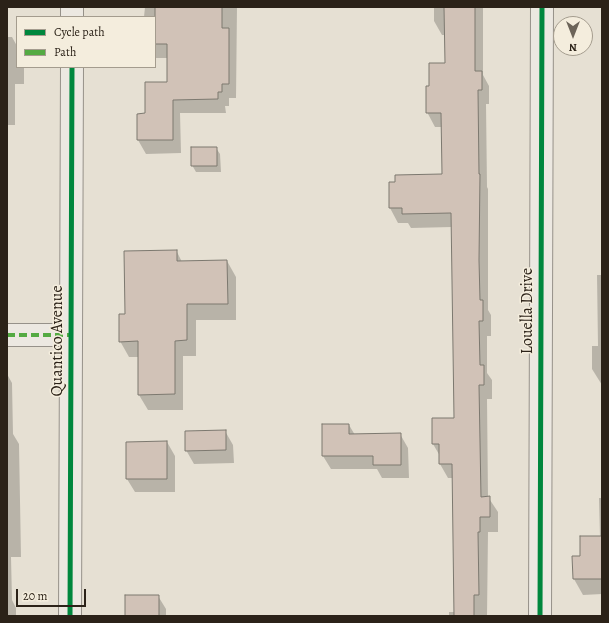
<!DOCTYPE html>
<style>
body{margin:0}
#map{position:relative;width:609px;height:623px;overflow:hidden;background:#e6e0d3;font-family:Alegreya,serif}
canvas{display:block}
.frame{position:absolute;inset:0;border:8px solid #2b2218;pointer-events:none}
.legend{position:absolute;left:16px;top:16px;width:140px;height:52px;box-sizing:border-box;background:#f4eddd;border:1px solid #a49c8e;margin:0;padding:5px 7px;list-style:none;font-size:12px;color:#2b2218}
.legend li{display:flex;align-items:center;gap:8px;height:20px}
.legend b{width:20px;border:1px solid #a49c8e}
.north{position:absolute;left:553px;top:16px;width:40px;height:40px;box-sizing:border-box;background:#f4eddd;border:1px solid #a49c8e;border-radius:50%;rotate:180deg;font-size:11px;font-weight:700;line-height:16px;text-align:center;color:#2b2218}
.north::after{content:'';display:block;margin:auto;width:14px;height:18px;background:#6c6459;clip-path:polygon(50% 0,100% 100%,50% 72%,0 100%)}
.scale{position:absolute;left:16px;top:589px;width:70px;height:18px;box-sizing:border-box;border:2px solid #2b2218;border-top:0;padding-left:5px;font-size:12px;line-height:14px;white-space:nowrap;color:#2b2218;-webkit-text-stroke:3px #f4eddd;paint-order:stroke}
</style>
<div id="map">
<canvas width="609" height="623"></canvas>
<div class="frame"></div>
<ul class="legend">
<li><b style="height:5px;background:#00873e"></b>Cycle path</li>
<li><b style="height:5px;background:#54aa42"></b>Path</li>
</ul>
<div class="north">N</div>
<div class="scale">20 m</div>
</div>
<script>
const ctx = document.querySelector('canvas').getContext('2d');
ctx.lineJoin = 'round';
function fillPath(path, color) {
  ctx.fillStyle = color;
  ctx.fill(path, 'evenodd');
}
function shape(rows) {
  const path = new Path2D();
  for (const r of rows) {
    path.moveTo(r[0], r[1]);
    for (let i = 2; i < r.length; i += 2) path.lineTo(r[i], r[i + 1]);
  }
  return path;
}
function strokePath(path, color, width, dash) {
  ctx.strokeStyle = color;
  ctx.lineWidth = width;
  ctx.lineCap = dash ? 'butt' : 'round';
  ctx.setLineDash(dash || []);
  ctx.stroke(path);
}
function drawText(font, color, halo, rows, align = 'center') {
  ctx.font = font + ' Alegreya,serif';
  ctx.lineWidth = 3;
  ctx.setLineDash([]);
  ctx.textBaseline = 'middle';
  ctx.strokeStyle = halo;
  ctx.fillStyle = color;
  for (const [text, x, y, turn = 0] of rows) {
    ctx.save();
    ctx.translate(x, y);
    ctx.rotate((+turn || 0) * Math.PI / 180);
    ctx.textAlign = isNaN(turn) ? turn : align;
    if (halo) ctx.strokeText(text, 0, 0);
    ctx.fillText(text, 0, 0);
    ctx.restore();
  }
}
fillPath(shape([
 [145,7,237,7,236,98,229,98,229,106,225,106,226,113,180,113,181,153,146,154,138,140,138,115,146,114,168,83,168,58,155,58,155,17,144,17],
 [434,7,483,7,483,75,489,86,489,104,486,104,487,187,488,189,488,310,491,315,491,336,487,336,487,373,492,380,492,399,487,399,488,497,498,512,498,532,488,532,487,616,449,616,449,612,454,612,453,478,448,478,440,464,440,456,433,444,433,419,455,419,452,227,411,228,408,223,398,223,390,208,390,183,443,175,442,127,435,127,427,112,430,86,446,64,446,35,442,35,434,21],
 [601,7,602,7,602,59,601,58],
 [7,37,12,37,17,46,17,67,24,67,24,84,15,84,15,125,7,125],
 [216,148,220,154,221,172,196,172,192,165],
 [7,170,8,171,8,209,7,209],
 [177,252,182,262,227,261,236,277,236,320,196,320,196,356,183,356,183,410,148,410,139,395,139,357,129,357,120,341,126,315],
 [7,263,8,266,8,300,7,300],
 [597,275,602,275,602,385,592,369,592,346,598,346],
 [7,374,12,383,13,434,19,444,21,557,11,557,12,600,16,608,16,616,7,616],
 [349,425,355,435,400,434,408,448,409,478,382,478,377,469,331,469,323,456],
 [225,431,233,445,234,463,194,464,186,450],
 [167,442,175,456,175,492,135,492,127,479],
 [599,498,602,498,602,594,583,595,574,579,581,557,600,537],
 [158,596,166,609,166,616,126,616]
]), '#0003');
const building = shape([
 [155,7,222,7,222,28,229,28,229,84,222,84,222,92,218,92,218,99,173,100,173,140,137,140,137,114,145,113,145,82,167,82,167,44,155,44,155,7],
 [444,7,475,7,475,71,482,71,482,90,478,90,479,174,480,174,479,260,480,300,483,300,483,321,479,321,480,365,484,365,484,385,479,385,481,497,490,496,490,517,480,517,480,532,478,532,479,595,474,595,474,616,454,616,452,464,439,464,439,444,432,444,432,418,454,418,451,213,402,214,402,208,389,208,389,182,395,182,395,175,442,174,441,113,426,113,426,86,429,86,429,63,445,63,444,7],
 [191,147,217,147,217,166,191,166,191,147],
 [177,250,177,261,227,260,228,304,187,304,187,340,175,341,175,394,138,395,138,341,119,342,119,314,125,314,124,251,177,250],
 [322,424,349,424,349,434,401,433,401,465,373,465,373,456,322,456,322,424],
 [226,430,226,450,185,451,185,431,226,430],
 [167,441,167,479,126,479,126,442,167,441],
 [580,536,602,536,602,579,573,579,572,556,580,556,580,536],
 [125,595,159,595,159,616,125,616,125,595]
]);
fillPath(building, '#d1c2b7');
strokePath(building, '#7c786f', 1);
const street = shape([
 [72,17,72,7],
 [7,335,71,335],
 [70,616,72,67],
 [540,616,542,7]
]);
strokePath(street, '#969189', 24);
strokePath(street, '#ece8e1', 22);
strokePath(shape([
 [7,335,71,335]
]), '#54aa42', 4, [8, 4]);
strokePath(shape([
 [70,616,72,67],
 [540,616,542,7]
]), '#00873e', 5);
drawText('16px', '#2b2218', '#f4eddd', [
 ["Louella Drive",528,311,-90],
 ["Quantico Avenue",58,341,-90]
]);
</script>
